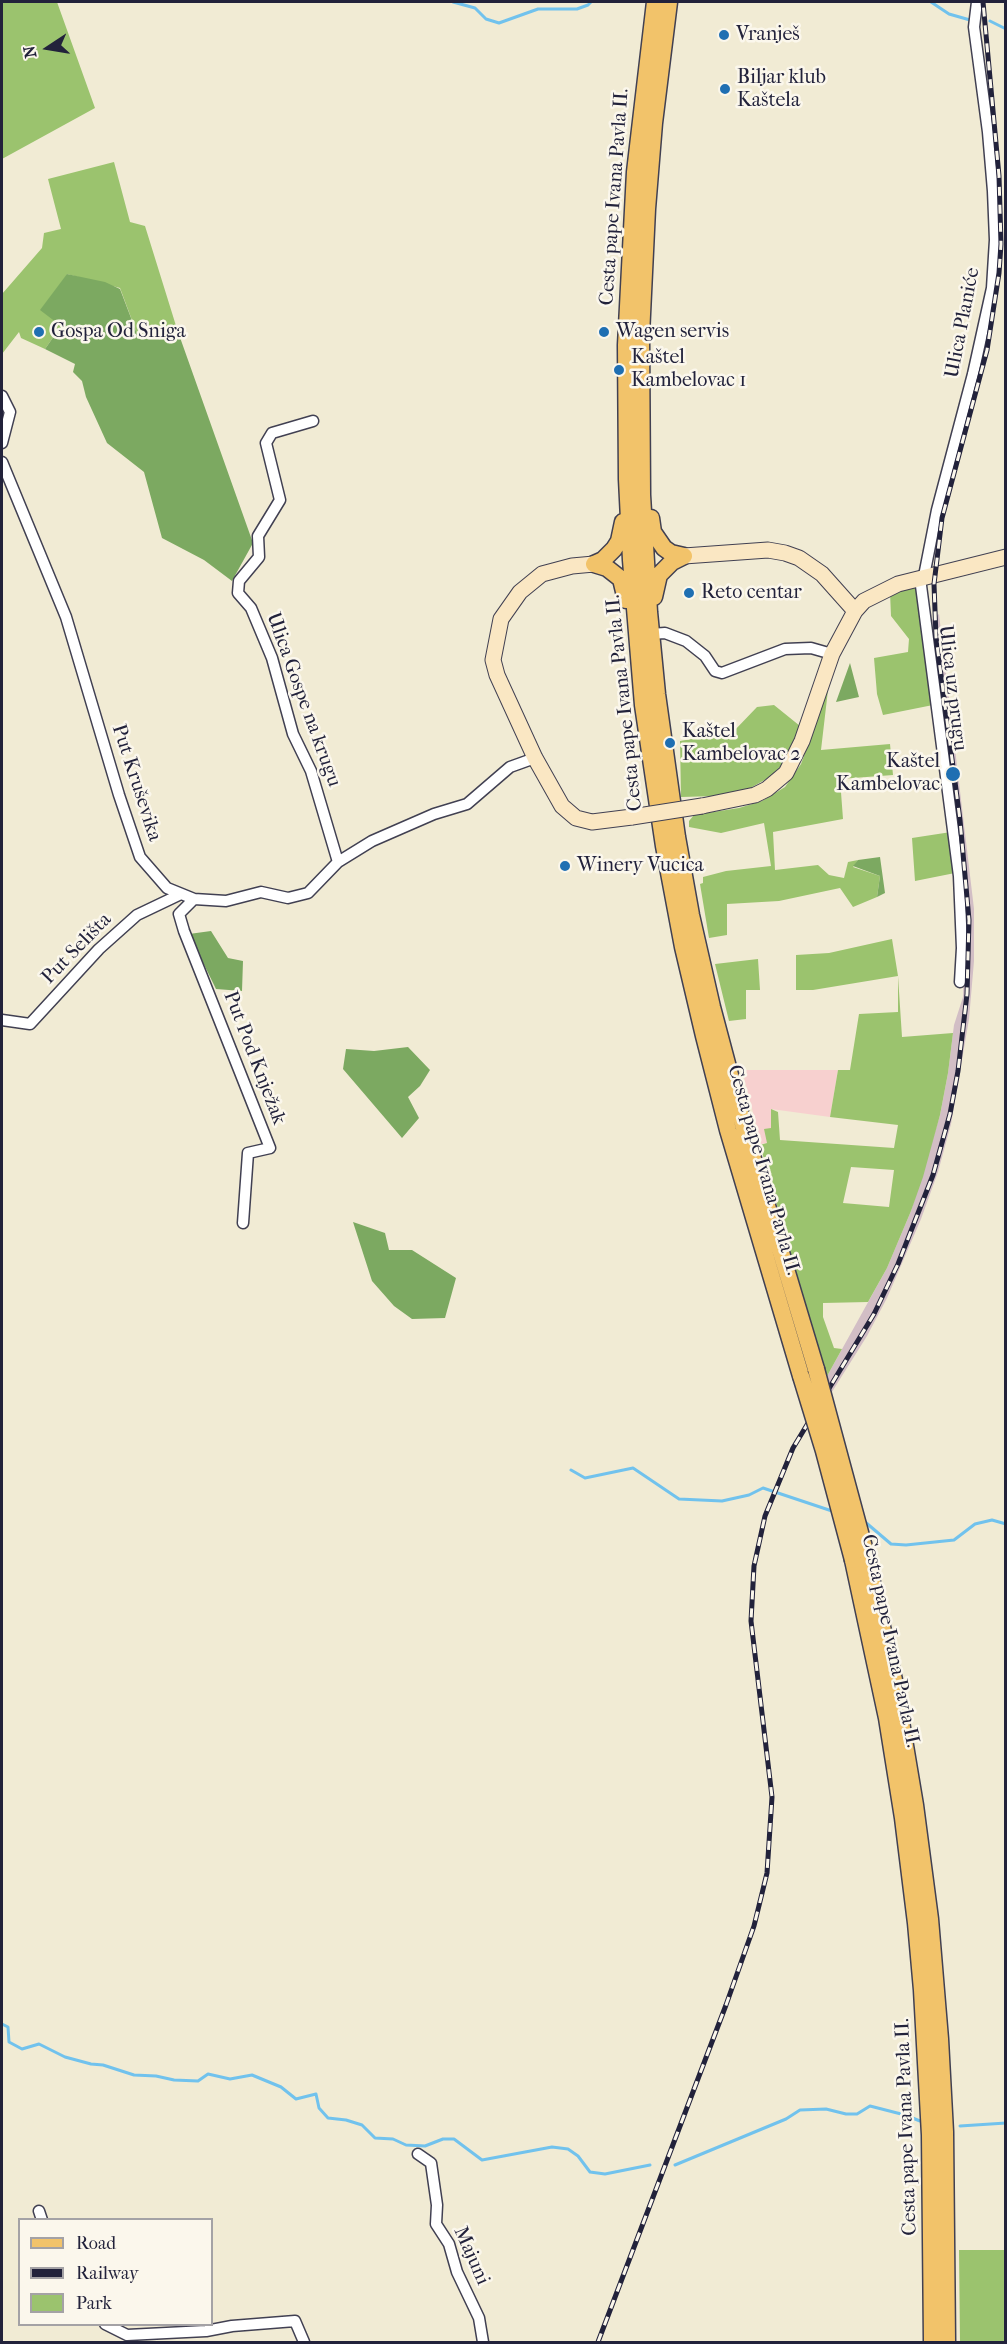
<!DOCTYPE html>
<meta charset="utf-8">
<style>
body{margin:0}
#map{position:relative;width:1007px;height:2344px;overflow:hidden;background:#f1ebd4;font-family:"IM FELL French Canon",serif}
canvas{display:block}
.frame{position:absolute;inset:0;border:3px solid #22223b;pointer-events:none}
.legend{position:absolute;left:18px;top:2218px;width:195px;height:108px;box-sizing:border-box;background:#fbf7ec;border:2px solid #a4a2a5;margin:0;padding:8px 10px;list-style:none;font-size:18px;color:#22223b}
.legend li{display:flex;align-items:center;gap:12px;height:30px}
.legend b{width:30px;border:2px solid #a4a2a5}
.north{position:absolute;left:18px;top:18px;width:60px;height:60px;-webkit-text-stroke:4px #fbf7ec;paint-order:stroke;rotate:258deg;font-size:16px;font-weight:700;line-height:24px;text-align:center;color:#22223b}
.north::after{content:'';display:block;margin:auto;width:21px;height:27px;background:#22223b;clip-path:polygon(50% 0,100% 100%,50% 72%,0 100%)}
</style>
<div id="map">
<canvas width="1007" height="2344"></canvas>
<div class="frame"></div>
<ul class="legend">
<li><b style="height:8px;background:#f2c36a"></b>Road</li>
<li><b style="height:8px;background:#22223b"></b>Railway</li>
<li><b style="height:16px;background:#9bc36e"></b>Park</li>
</ul>
<div class="north">N</div>
</div>
<script>
const ctx = document.querySelector('canvas').getContext('2d');
ctx.lineJoin = 'round';
function fillPath(path, color) {
  ctx.fillStyle = color;
  ctx.fill(path, 'evenodd');
}
function shape(rows) {
  const path = new Path2D();
  for (const r of rows) {
    path.moveTo(r[0], r[1]);
    for (let i = 2; i < r.length; i += 2) path.lineTo(r[i], r[i + 1]);
  }
  return path;
}
function strokePath(path, color, width, dash) {
  ctx.strokeStyle = color;
  ctx.lineWidth = width;
  ctx.lineCap = dash ? 'butt' : 'round';
  ctx.setLineDash(dash || []);
  ctx.stroke(path);
}
function drawText(font, color, halo, rows, align = 'center') {
  ctx.font = font + ' "IM FELL French Canon",serif';
  ctx.lineWidth = 5;
  ctx.setLineDash([]);
  ctx.textBaseline = 'middle';
  ctx.strokeStyle = halo;
  ctx.fillStyle = color;
  for (const [text, x, y, turn = 0] of rows) {
    ctx.save();
    ctx.translate(x, y);
    ctx.rotate((+turn || 0) * Math.PI / 180);
    ctx.textAlign = isNaN(turn) ? turn : align;
    if (halo) ctx.strokeText(text, 0, 0);
    ctx.fillText(text, 0, 0);
    ctx.restore();
  }
}
fillPath(shape([
 [742,1070,838,1070,830,1117,771,1109,771,1128,767,1143,761,1144]
]), '#f7d0cf');
fillPath(shape([
 [939,614,974,909,974,961,969,1019,951,1124,938,1172,921,1219,887,1298,867,1336,830,1395,826,1378,887,1268,911,1211,940,1115,948,1073,954,1025,963,997,964,958,928,623]
]), '#d2bec5');
fillPath(shape([
 [2,2,57,2,95,108,2,159],
 [114,162,130,222,145,226,177,329,139,339,120,288,67,274,61,326,45,349,21,338,19,332,2,354,2,294,42,248,44,233,61,229,48,179],
 [916,584,933,705,883,715,877,694,874,658,908,652,909,639,891,616,890,592],
 [828,690,821,750,890,744,893,775,840,779,843,819,773,832,775,870,818,865,829,875,844,878,848,862,858,860,853,867,880,876,877,897,853,907,840,888,779,901,727,904,727,935,709,938,700,884,703,883,703,877,726,871,771,866,764,823,721,833,689,827,689,821,694,815,739,808,762,801,785,787,801,764],
 [774,705,800,726,783,764,770,777,745,791,716,796,681,797,680,741,733,732,757,707],
 [951,832,955,873,915,881,912,838],
 [892,939,898,976,902,1037,953,1033,948,1073,940,1115,923,1177,911,1211,887,1268,868,1302,823,1303,823,1317,834,1348,842,1349,826,1378,760,1145,767,1143,764,1129,771,1128,771,1109,778,1112,780,1140,894,1148,898,1125,830,1117,838,1070,850,1070,859,1014,898,1012,898,976,813,990,796,990,796,955,829,953],
 [851,1167,894,1170,889,1207,843,1203],
 [758,959,760,990,746,990,746,1019,729,1021,715,964],
 [959,2250,1005,2250,1005,2342,960,2342]
]), '#9bc36e');
fillPath(shape([
 [67,274,105,282,120,289,139,339,177,329,253,543,232,581,204,560,162,538,144,472,107,443,86,397,82,381,73,372,75,364,45,349,61,326,40,310],
 [850,663,859,697,836,702],
 [880,857,885,893,877,897,880,876,853,866,858,860],
 [211,931,228,958,243,961,242,991,216,989,189,934],
 [408,1047,430,1070,420,1086,408,1097,419,1118,402,1138,343,1069,346,1049,374,1051],
 [353,1222,385,1233,389,1250,412,1250,456,1278,445,1318,412,1319,394,1306,372,1281]
]), '#7ca961');
strokePath(shape([
 [453,2,475,8,486,19,499,23,538,9,577,9,588,5,591,2],
 [931,2,949,14,970,20],
 [990,21,1006,29],
 [571,1470,585,1478,633,1468,679,1499,722,1501,749,1495,763,1488,835,1512],
 [864,1521,891,1544,906,1545,954,1540,975,1524,992,1520,1006,1524],
 [2,2024,8,2027,9,2042,22,2049,39,2044,65,2057,91,2064,103,2065,134,2075,156,2076,174,2080,198,2081,208,2074,230,2079,252,2075,281,2087,296,2099,316,2094,319,2108,328,2118,346,2120,362,2125,375,2138,393,2139,406,2145,425,2146,443,2139,454,2139,482,2160,552,2147,568,2149,578,2156,590,2172,605,2174,650,2165],
 [960,2126,1006,2123],
 [675,2165,786,2119,800,2110,826,2109,846,2114,857,2114,870,2106,905,2115,920,2121]
]), '#71c2ed', 3);
const street = shape([
 [2,396,10,412,2,443],
 [313,421,272,433,266,443,280,500,258,536,259,557,239,581,238,593,251,608,272,658,293,734,311,771,338,862],
 [2,462,66,617,119,795,140,857,167,888,194,899,226,901,261,892,288,898,308,893,338,862,372,841,434,814,467,804,510,767,535,758],
 [924,576,937,510,973,374,992,288,995,240,993,191,988,132,974,27,977,2],
 [920,578,959,876,962,948,960,982],
 [651,634,665,633,686,641,705,656,715,671,722,673,785,649,811,648,832,654],
 [194,899,179,914,184,931,270,1148,248,1153,243,1223],
 [2,1020,30,1024,99,949,137,915,181,894],
 [418,2154,431,2163,437,2205,436,2224,449,2244,457,2272,479,2318,483,2342],
 [39,2211,42,2220],
 [105,2324,127,2335,206,2331,232,2326,295,2321,304,2342]
]);
const secondary = shape([
 [684,556,768,550,785,553,799,558,822,574,855,611],
 [594,564,572,566,542,574,520,592,501,619,493,660,497,675,535,758,562,806,576,818,592,822,632,817],
 [702,806,755,795,767,789,786,773,802,741,832,654,855,611,864,601,898,584,1006,557]
]);
const primary = shape([
 [655,2,635,172,626,345,627,479,631,560,643,705,664,846,683,947,704,1036,728,1130,801,1376],
 [669,2,654,123,647,209,641,335,642,495,649,612,657,694,677,837,691,915,712,1007,747,1139,816,1369],
 [651,518,653,532,664,548,671,553,684,556],
 [594,564,607,568,621,579,626,600],
 [594,564,603,560,614,549,619,541,623,522],
 [654,597,659,575,672,562,684,556],
 [865,1551,894,1680,915,1805,930,1919,940,2039,945,2132,947,2342],
 [853,1560,887,1718,903,1818,916,1923,922,1990,930,2135,932,2342]
]);
strokePath(street, '#414052', 13);
strokePath(secondary, '#414052', 17);
strokePath(primary, '#414052', 19);
strokePath(street, '#fff', 10);
strokePath(secondary, '#fae7c3', 15);
strokePath(primary, '#f2c36a', 16);
const rail = shape([
 [598,2342,726,2005,754,1926,767,1873,772,1797,751,1621,754,1566,765,1516,793,1448,874,1314,898,1264,933,1175,950,1114,958,1071,967,994,969,920,960,820,936,637,934,584,942,518,987,350,999,273,1001,244,999,176,983,2]
]);
strokePath(rail, '#22223b', 5);
strokePath(rail, '#fbf7ec', 3, [9]);
const secondaryBridge = shape([
 [632,817,702,806]
]);
const primaryBridge = shape([
 [816,1369,865,1551],
 [801,1376,824,1451,853,1560]
]);
strokePath(secondaryBridge, '#414052', 17, []);
strokePath(primaryBridge, '#414052', 19, []);
strokePath(secondaryBridge, '#fae7c3', 15);
strokePath(primaryBridge, '#f2c36a', 16);
for (const [x, y, r, color] of [
 [724,35,6,"#1f6fb2"],
 [725,89,6,"#1f6fb2"],
 [39,332,6,"#1f6fb2"],
 [604,332,6,"#1f6fb2"],
 [619,370,6,"#1f6fb2"],
 [689,593,6,"#1f6fb2"],
 [670,743,6,"#1f6fb2"],
 [953,774,8,"#1f6fb2"],
 [565,866,6,"#1f6fb2"]
]) {
  const dot = new Path2D();
  dot.arc(x, y, r, 0, 2 * Math.PI);
  ctx.fillStyle = color;
  ctx.fill(dot);
  strokePath(dot, '#fbf7ec', 2);
}
drawText('20px', '#22223b', '#fbf7ec', [
 ["Vranješ",736,35],
 ["Biljar klub",737,78],
 ["Kaštela",737,101],
 ["Gospa Od Sniga",51,332],
 ["Wagen servis",616,332],
 ["Kaštel",631,358],
 ["Kambelovac 1",631,381],
 ["Reto centar",701,593],
 ["Kaštel",682,732],
 ["Kambelovac 2",682,755],
 ["Kaštel",940,762,"right"],
 ["Kambelovac",940,785,"right"],
 ["Winery Vucica",577,866]
], 'left');
drawText('20px', '#22223b', '#fbf7ec', [
 ["Cesta pape Ivana Pavla II.",615,197,-86],
 ["Ulica Planiće",963,323,-79],
 ["Ulica uz prugu",952,688,83],
 ["Ulica Gospe na krugu",303,700,70],
 ["Cesta pape Ivana Pavla II.",625,703,-96],
 ["Put Kruševika",136,783,72],
 ["Put Selišta",77,949,-46],
 ["Put Pod Knježak",254,1058,69],
 ["Cesta pape Ivana Pavla II.",763,1170,74],
 ["Cesta pape Ivana Pavla II.",890,1641,78],
 ["Cesta pape Ivana Pavla II.",907,2127,-92],
 ["Majuni",471,2256,66]
]);
</script>
